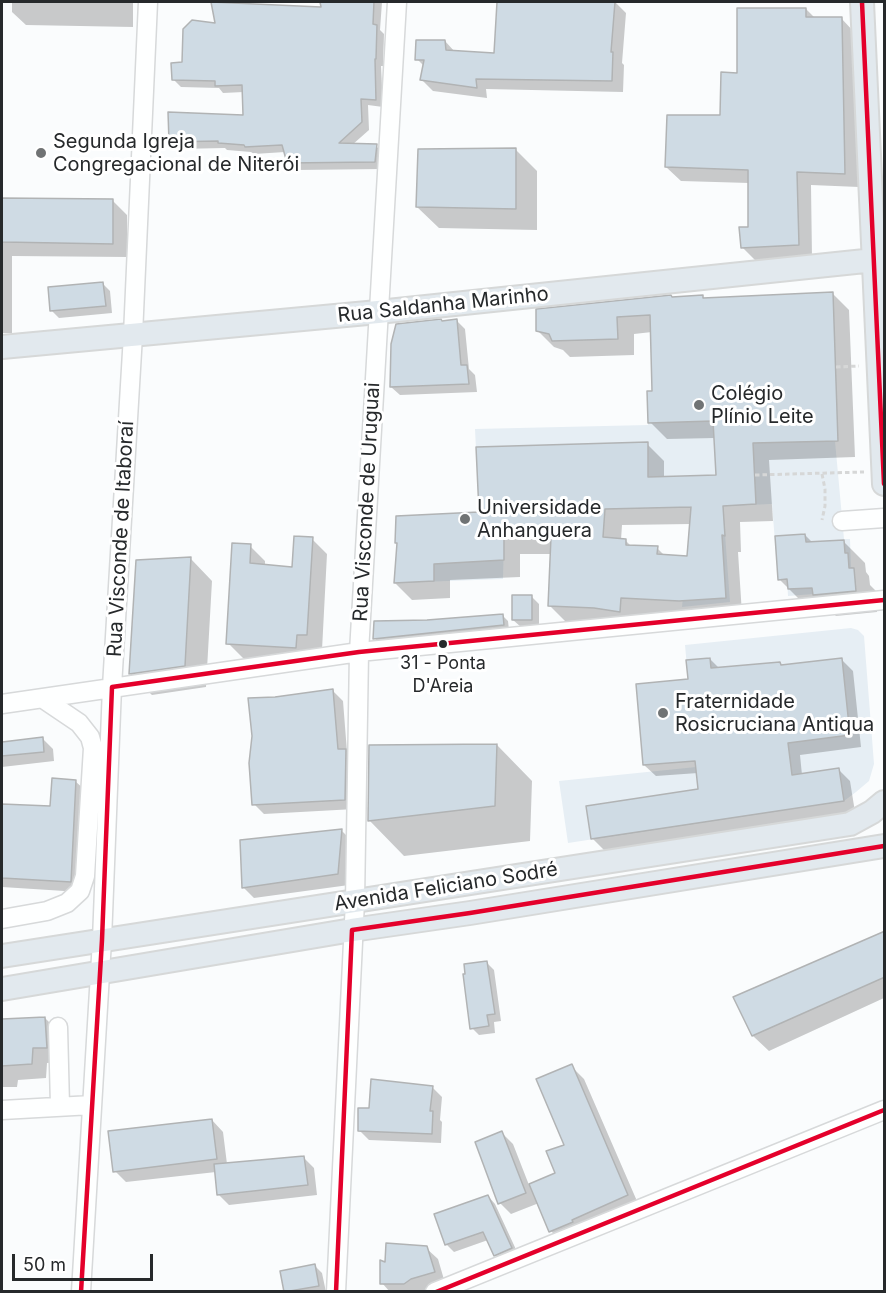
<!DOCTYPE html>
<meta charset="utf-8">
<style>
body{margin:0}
#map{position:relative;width:886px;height:1293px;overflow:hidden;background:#fafcfd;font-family:Inter,sans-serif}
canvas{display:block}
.frame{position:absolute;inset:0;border:3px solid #26292b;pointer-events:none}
.scale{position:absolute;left:12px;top:1254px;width:141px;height:27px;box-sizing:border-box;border:3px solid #26292b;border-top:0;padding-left:8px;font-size:18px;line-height:21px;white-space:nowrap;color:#26292b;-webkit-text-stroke:4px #fff;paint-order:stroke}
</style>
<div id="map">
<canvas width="886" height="1293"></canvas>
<div class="frame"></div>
<div class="scale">50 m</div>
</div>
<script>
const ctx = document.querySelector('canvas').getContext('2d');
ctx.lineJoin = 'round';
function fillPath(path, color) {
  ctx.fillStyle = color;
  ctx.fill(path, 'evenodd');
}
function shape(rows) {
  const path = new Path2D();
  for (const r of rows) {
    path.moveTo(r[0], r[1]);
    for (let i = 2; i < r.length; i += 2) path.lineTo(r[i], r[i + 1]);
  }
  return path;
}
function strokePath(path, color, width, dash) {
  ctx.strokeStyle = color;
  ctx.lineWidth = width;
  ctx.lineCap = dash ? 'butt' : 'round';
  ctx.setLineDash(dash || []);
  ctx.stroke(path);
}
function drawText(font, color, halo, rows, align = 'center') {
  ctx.font = font + ' Inter,sans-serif';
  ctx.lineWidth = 6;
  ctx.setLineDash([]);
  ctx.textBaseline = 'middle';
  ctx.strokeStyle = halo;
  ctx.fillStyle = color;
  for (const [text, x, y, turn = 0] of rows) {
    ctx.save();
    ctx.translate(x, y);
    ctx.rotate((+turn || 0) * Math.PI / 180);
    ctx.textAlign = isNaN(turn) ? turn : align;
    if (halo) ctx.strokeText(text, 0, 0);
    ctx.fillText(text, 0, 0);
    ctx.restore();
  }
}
fillPath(shape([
 [750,320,751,361,836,358,836,375,751,377,753,443,835,441,844,539,850,539,851,567,854,568,856,587,853,591,788,596,787,579,778,580,772,504,723,506,730,602,682,607,691,507,605,509,504,538,503,579,394,583,397,543,395,543,396,516,479,512,475,429,648,425,647,391,652,391,650,323],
 [851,628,858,630,864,636,874,764,869,781,856,792,844,801,568,843,559,781,696,767,685,645]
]), '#e6eef4');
fillPath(shape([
 [12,2,133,2,133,27,26,25,12,12],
 [213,2,362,11,363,2,382,2,380,30,384,34,383,66,381,66,383,107,368,105,369,130,352,145,376,146,383,153,382,169,296,170,288,162,285,152,254,154,251,152,227,150,225,148,178,149,171,141,244,117,244,92,223,93,219,88,181,87,174,80,184,64,216,25],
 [499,2,615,2,626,13,622,63,624,65,623,92,486,89,487,98,433,91,422,80,425,67,417,59,445,41,455,52,495,54],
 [806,9,815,18,841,18,855,33,859,187,811,185,812,258,756,261,742,247,750,228,749,183,681,181,666,167,721,117,738,74],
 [515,149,537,171,537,230,439,228,417,207],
 [2,200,113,201,127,215,127,257,12,256,12,333,2,333],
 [102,283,110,291,112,313,59,318,52,311],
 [832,293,849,310,855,457,769,460,773,521,740,522,741,552,738,552,742,614,698,618,638,615,636,628,612,624,566,622,549,605,552,554,520,554,520,577,450,580,450,598,412,600,395,583,480,514,647,444,664,461,664,478,717,477,715,438,667,439,650,422,654,393,652,332,634,334,634,355,570,357,563,350,554,347,537,330,673,299,702,297,706,300],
 [691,524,688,558,665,556,657,548,631,546,625,540,621,540,622,525],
 [456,320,465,329,469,369,475,375,477,392,400,395,391,387],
 [805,535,813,543,843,541,865,563,866,572,869,576,870,585,876,591,877,612,836,616,829,609,801,601,779,579],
 [312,539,327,554,322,650,312,649,311,663,243,658,228,643,250,546,265,561,265,566,294,568],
 [191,559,212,581,206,687,152,695,130,674],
 [532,597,539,604,539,627,521,627,513,620],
 [503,616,508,621,509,630,380,643,374,638,427,621],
 [710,659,720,669,780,663,783,667,841,659,853,671,861,747,800,755,802,775,838,769,850,781,855,812,604,850,592,838,700,790,698,773,656,776,644,765,689,680],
 [333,691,343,701,347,752,356,761,355,809,264,814,254,804,275,699],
 [42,738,53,749,54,761,2,767,2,743],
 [497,745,532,781,530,841,404,856,369,820],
 [75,781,86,791,80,892,2,887,2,805,51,808],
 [341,830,352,841,349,885,254,898,243,887],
 [884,933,884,998,769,1051,753,1036,735,998],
 [486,962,494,970,501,1021,494,1022,495,1033,479,1035,472,1028],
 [45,1018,60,1033,62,1062,47,1063,46,1078,18,1080,17,1087,2,1087,2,1026],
 [571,1066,584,1079,640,1208,564,1244,551,1231,539,1203,511,1214,500,1203,502,1133,513,1144,529,1185,556,1174,566,1146],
 [432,1087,442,1097,440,1120,442,1122,441,1143,369,1140,359,1130,370,1110],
 [212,1120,223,1132,227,1164,304,1158,314,1168,317,1195,229,1205,219,1195,216,1172,126,1182,115,1171],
 [488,1196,495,1204,519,1256,502,1263,495,1255,488,1240,454,1252,446,1244],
 [426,1248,438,1259,445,1283,421,1292,390,1292,382,1283,386,1264],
 [315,1266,322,1273,326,1292,285,1292]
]), '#0003');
const building = shape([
 [211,2,321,7,320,2,374,2,373,24,377,25,376,59,375,59,376,100,361,99,362,122,339,143,377,144,375,162,287,163,282,145,245,147,244,145,218,143,218,141,169,142,168,112,243,115,242,85,215,86,215,81,172,80,171,63,182,62,183,29,192,20,215,23,211,2],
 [497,2,615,2,611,52,613,52,612,81,476,79,477,88,420,80,424,60,415,60,416,40,445,40,446,50,494,53,497,2],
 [737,8,806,8,806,17,842,17,845,174,797,172,799,245,741,248,739,227,748,227,748,170,665,167,667,115,720,115,721,72,737,73,737,8],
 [516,148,516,209,416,207,418,149,516,148],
 [2,198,113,199,113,244,2,242,2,198],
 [103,282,106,306,50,311,48,287,103,282],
 [833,292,838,441,753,443,756,504,723,506,725,536,722,535,726,598,679,601,621,598,620,612,594,608,548,606,551,537,504,538,504,560,434,564,434,581,394,583,397,543,395,543,396,516,479,512,476,447,648,442,648,477,716,475,713,421,648,423,647,391,652,391,650,315,617,317,618,339,552,341,549,334,536,331,536,309,671,295,672,297,703,295,703,298,833,292],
 [691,507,687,556,657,554,658,546,626,545,626,539,603,537,605,509,691,507],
 [441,319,442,321,457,319,461,365,467,365,469,384,390,387,391,344,396,324,441,319],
 [805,534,806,542,844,540,845,553,848,553,849,568,854,568,856,591,813,595,812,588,788,589,787,579,778,580,775,536,805,534],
 [294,536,313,537,307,635,297,635,296,648,226,644,232,543,251,544,250,563,292,567,294,536],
 [191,557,185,666,129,674,136,560,191,557],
 [512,595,532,595,532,620,512,620,512,595],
 [503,614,504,625,373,639,374,621,427,620,503,614],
 [710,658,711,668,780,662,781,665,842,658,850,735,788,743,792,775,839,768,844,801,591,839,586,806,698,789,695,761,643,765,636,684,688,679,686,660,710,658],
 [333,689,338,749,346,749,345,800,252,805,249,763,252,736,248,698,275,697,333,689],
 [43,737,44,752,2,756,2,742,43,737],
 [497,744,495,806,368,821,369,745,497,744],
 [52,778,76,780,71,882,2,878,2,804,50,806,52,778],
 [342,829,338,874,242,888,240,840,342,829],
 [885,931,885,977,752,1036,733,997,885,931],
 [487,961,495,1014,487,1015,489,1026,470,1029,463,974,465,974,464,964,487,961],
 [45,1017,47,1048,33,1048,32,1064,2,1066,2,1019,45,1017],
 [572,1064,628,1195,572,1220,573,1222,549,1232,529,1184,555,1173,546,1151,564,1145,536,1079,572,1064],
 [371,1079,433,1086,430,1111,433,1111,432,1134,358,1131,358,1108,369,1108,371,1079],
 [212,1119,217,1159,113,1172,108,1131,212,1119],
 [502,1131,526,1193,498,1204,475,1142,502,1131],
 [304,1156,308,1185,217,1195,214,1164,304,1156],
 [488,1195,512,1248,494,1256,483,1232,445,1245,434,1214,488,1195],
 [386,1243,427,1246,435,1272,411,1279,404,1284,380,1284,380,1260,385,1262,386,1243],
 [315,1264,319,1286,284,1292,280,1271,315,1264]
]);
fillPath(building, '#cfdbe4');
strokePath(building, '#b1b3b4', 1.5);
const minor = shape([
 [842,521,884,518],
 [2,704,359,652,884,600],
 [2,919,47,911,67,903,80,891,85,876,93,748,90,737,79,723,42,698],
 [58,1027,60,1106],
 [2,1110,92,1105],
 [81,1292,102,940,112,687,133,335,148,2],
 [336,1292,355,901,359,652,397,2],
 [435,1292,884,1110]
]);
const major = shape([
 [862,2,884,484],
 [2,347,378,312,884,259],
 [2,956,850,824,872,812,884,802],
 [2,989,352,930,470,913,884,846]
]);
strokePath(minor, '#d7d9da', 21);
strokePath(major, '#d6d8d8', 26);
strokePath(shape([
 [836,367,859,366],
 [822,474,825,489,825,506,822,520],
 [755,475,864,472]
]), '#d6d7d7', 3, [4.5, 3]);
strokePath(minor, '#feffff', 18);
strokePath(major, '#e2e9ee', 22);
strokePath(shape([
 [862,2,884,484],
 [81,1292,102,940,112,687,359,652,884,600],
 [336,1292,352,930,470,913,884,846],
 [436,1292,884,1110]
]), '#e4002b', 4.5);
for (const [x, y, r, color] of [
 [41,153,6,"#707374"],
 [699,405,6,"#707374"],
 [465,519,6,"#707374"],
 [443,644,5,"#26292b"],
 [663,713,6,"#707374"]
]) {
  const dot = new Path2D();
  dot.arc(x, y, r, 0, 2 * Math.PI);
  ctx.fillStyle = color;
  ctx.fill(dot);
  strokePath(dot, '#fff', 2);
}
drawText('18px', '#26292b', '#fff', [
 ["31 - Ponta",443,664],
 ["D'Areia",443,687]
]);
drawText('20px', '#26292b', '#fff', [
 ["Segunda Igreja",53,142],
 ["Congregacional de Niterói",53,165],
 ["Colégio",711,394],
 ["Plínio Leite",711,417],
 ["Universidade",477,508],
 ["Anhanguera",477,531],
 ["Fraternidade",675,702],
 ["Rosicruciana Antiqua",675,725]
], 'left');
drawText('20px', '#26292b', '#fff', [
 ["Rua Saldanha Marinho",443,305,-6],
 ["Rua Visconde de Uruguai",367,502,-87],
 ["Rua Visconde de Itaboraí",121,539,-87],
 ["Avenida Feliciano Sodré",446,887,-9]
]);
</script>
